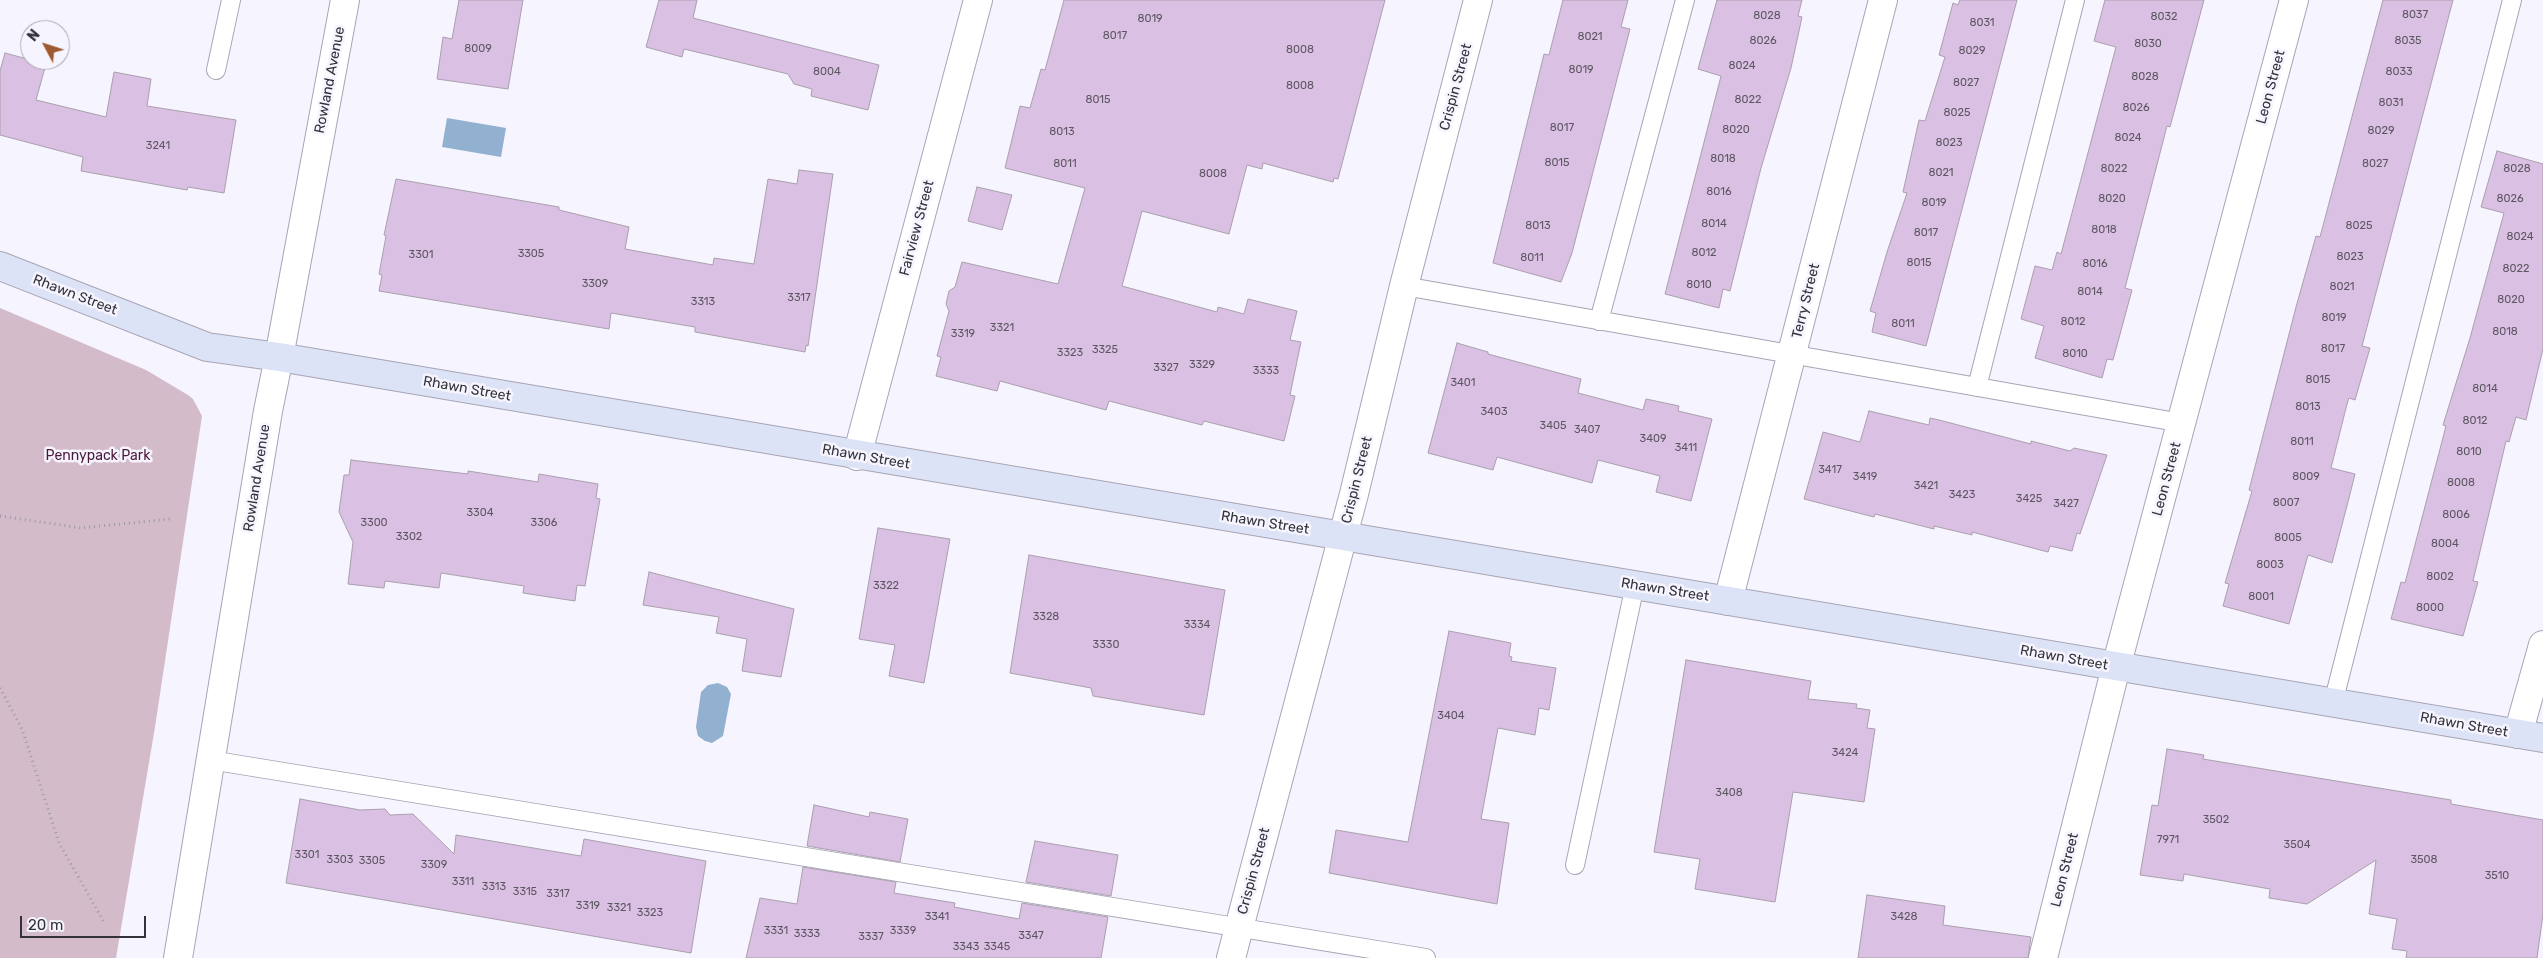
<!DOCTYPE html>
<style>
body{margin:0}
#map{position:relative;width:2543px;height:958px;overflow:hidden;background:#f6f4fe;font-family:Rubik,sans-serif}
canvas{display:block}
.north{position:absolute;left:20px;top:20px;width:50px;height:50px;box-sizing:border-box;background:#f6f4fe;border:1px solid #a8a6af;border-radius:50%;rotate:310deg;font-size:14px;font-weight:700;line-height:20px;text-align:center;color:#333239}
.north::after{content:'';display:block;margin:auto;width:18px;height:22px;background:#9f592e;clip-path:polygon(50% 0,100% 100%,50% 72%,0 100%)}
.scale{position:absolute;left:20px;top:916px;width:126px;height:22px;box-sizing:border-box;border:2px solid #333239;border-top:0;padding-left:6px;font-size:15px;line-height:18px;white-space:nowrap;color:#333239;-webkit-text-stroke:4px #f6f4fe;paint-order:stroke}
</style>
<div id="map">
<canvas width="2543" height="958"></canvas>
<div class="north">N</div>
<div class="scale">20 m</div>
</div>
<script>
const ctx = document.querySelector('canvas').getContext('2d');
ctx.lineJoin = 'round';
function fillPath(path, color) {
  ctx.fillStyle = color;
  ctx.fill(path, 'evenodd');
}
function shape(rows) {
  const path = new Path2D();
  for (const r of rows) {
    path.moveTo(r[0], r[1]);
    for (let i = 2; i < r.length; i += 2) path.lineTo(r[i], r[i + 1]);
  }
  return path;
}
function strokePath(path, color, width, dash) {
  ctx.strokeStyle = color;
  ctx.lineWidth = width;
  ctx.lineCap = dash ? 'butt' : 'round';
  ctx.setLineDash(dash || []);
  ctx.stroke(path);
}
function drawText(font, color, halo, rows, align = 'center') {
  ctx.font = font + ' Rubik,sans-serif';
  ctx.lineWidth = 5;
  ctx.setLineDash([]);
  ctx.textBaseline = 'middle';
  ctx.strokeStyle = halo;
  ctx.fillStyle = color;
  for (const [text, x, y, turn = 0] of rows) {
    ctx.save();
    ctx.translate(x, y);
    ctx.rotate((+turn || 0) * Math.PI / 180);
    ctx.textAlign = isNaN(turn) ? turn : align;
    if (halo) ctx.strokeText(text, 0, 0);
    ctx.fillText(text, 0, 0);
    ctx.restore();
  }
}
fillPath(shape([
 [0,308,146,370,188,395,193,399,202,416,155,727,116,958,0,958]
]), '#d4bbca');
fillPath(shape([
 [447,118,506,128,501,157,442,147],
 [718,683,727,687,731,694,723,736,712,743,705,741,698,736,696,727,701,692,708,685]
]), '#92b0cf');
const building = shape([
 [459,0,523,0,508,89,437,79,443,37,452,39,459,0],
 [659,0,697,0,693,18,879,65,868,110,811,96,812,89,794,84,788,74,684,49,682,57,646,47,659,0],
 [1064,0,1385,0,1338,179,1334,178,1333,182,1263,163,1262,169,1247,165,1229,234,1142,211,1122,286,1217,312,1218,307,1244,314,1248,299,1297,311,1290,340,1301,342,1290,395,1295,396,1284,441,1204,421,1202,425,1109,401,1106,410,1000,381,997,391,936,376,941,357,937,356,949,311,946,304,949,291,955,287,962,262,1058,284,1085,188,1005,168,1020,106,1030,108,1041,69,1045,70,1064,0],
 [1563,0,1628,0,1621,27,1630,29,1572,253,1561,282,1493,263,1544,54,1549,55,1563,0],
 [1717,0,1802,0,1798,16,1802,17,1791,68,1761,168,1730,291,1723,289,1719,308,1665,294,1721,76,1698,69,1717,0],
 [1960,0,2017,0,1926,346,1872,332,1876,313,1870,311,1887,252,1907,193,1903,192,1919,120,1925,121,1945,57,1939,55,1953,3,1958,5,1960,0],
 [2105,0,2204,0,2170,127,2167,126,2125,288,2132,290,2113,360,2107,359,2102,378,2035,358,2044,326,2021,319,2035,266,2052,270,2057,252,2061,254,2089,149,2116,47,2094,41,2105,0],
 [2383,0,2453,0,2362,346,2370,348,2355,400,2349,398,2347,404,2331,468,2355,474,2349,498,2332,563,2308,555,2289,624,2223,606,2229,584,2225,583,2252,491,2249,490,2296,307,2316,236,2320,237,2383,0],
 [5,53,46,64,36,100,106,117,114,72,151,79,147,106,236,120,224,193,188,187,187,190,81,171,83,157,0,135,0,71,5,53],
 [2497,151,2543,164,2543,349,2526,420,2516,417,2509,442,2506,441,2473,581,2478,582,2463,636,2391,619,2401,582,2405,583,2446,426,2443,425,2470,338,2504,213,2481,207,2497,151],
 [799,170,833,174,808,346,806,345,805,352,695,332,695,327,611,313,609,329,379,291,382,275,379,274,386,236,384,235,396,179,559,207,559,210,629,227,625,249,713,265,714,258,754,264,768,179,797,184,799,170],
 [977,187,1012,195,1002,230,968,221,977,187],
 [1457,343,1488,352,1488,354,1581,379,1578,393,1643,410,1646,399,1679,406,1678,411,1712,419,1691,501,1656,492,1660,476,1598,460,1592,483,1497,457,1493,470,1428,453,1457,343],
 [1869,411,1929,425,1930,418,1939,420,2031,444,2031,441,2070,451,2074,448,2107,455,2080,534,2077,533,2072,551,2050,546,2048,552,1972,532,1972,535,1934,526,1934,529,1875,514,1874,517,1804,499,1823,432,1860,442,1869,411],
 [351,460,468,474,468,471,538,482,539,474,598,484,596,498,600,499,585,586,577,585,575,601,523,593,524,586,441,573,439,588,385,581,384,588,348,584,353,542,339,512,344,475,349,475,351,460],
 [878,528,950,539,924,683,889,676,895,645,859,639,878,528],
 [1029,555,1225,590,1204,715,1093,696,1091,688,1010,673,1029,555],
 [649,572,794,609,781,677,742,671,747,639,716,633,719,617,643,605,649,572],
 [1449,631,1511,643,1509,656,1512,657,1511,661,1556,668,1549,710,1539,708,1535,735,1498,728,1481,819,1509,823,1497,904,1329,873,1336,830,1408,842,1449,631],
 [1686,660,1811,681,1808,699,1857,704,1856,708,1870,710,1867,728,1875,729,1864,802,1793,792,1775,902,1695,889,1700,859,1654,852,1686,660],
 [2167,749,2204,755,2203,759,2421,795,2451,800,2451,804,2543,820,2543,914,2537,958,2406,958,2407,951,2392,949,2397,919,2369,914,2376,860,2307,904,2269,898,2270,889,2184,874,2183,881,2140,875,2152,805,2158,806,2167,749],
 [300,799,360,810,385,809,390,815,413,814,454,854,456,835,581,856,584,839,706,861,691,953,286,883,300,799],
 [814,805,869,817,870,812,908,819,900,862,807,846,814,805],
 [1035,841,1118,855,1111,896,1026,882,1035,841],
 [803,867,896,882,894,893,955,903,954,907,1019,919,1022,903,1108,917,1101,958,746,958,760,898,797,904,803,867],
 [1867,895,1945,906,1943,925,2031,937,2028,958,1858,958,1867,895]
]);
fillPath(building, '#dac0e2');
strokePath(building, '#a99fad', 1);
const service = shape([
 [216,70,231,0],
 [1404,286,2182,423],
 [1599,321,1685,0],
 [1977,387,2075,0],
 [2333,703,2512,0],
 [210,760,1426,958],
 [1575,865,1635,585]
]);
const minor = shape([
 [279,357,345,0],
 [857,456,978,0],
 [1728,601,1883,0],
 [2518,734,2543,645],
 [1231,958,1354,494,1404,286,1478,0],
 [2043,958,2116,667,2294,0]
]);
const tertiary = shape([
 [178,958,268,411,279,357]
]);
const secondary = shape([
 [0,266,207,347,279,357,2543,738]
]);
strokePath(service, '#a8a5b5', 20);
strokePath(minor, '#a8a5b5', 30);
strokePath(tertiary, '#a8a5b5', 30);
strokePath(secondary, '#a8a5b5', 30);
strokePath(shape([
 [0,516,81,528,170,519],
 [0,688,22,729,59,843,104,922]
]), '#9b9aa2', 3, [1, 4]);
strokePath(service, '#fff', 18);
strokePath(minor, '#fff', 28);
strokePath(tertiary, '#fff', 28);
strokePath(secondary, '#dde3f7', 28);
drawText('11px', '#5d5663', null, [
 ["8037",2415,15],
 ["8028",1767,16],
 ["8032",2164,17],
 ["8019",1150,19],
 ["8031",1982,23],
 ["8017",1115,36],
 ["8021",1590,37],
 ["8026",1763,41],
 ["8035",2408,41],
 ["8030",2148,44],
 ["8009",478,49],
 ["8008",1300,50],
 ["8029",1972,51],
 ["8024",1742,66],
 ["8019",1581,70],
 ["8004",827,72],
 ["8033",2399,72],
 ["8028",2145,77],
 ["8027",1966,83],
 ["8008",1300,86],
 ["8015",1098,100],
 ["8022",1748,100],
 ["8031",2391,103],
 ["8026",2136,108],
 ["8025",1957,113],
 ["8017",1562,128],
 ["8020",1736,130],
 ["8029",2381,131],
 ["8013",1062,132],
 ["8024",2128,138],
 ["8023",1949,143],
 ["3241",158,146],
 ["8018",1723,159],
 ["8015",1557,163],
 ["8011",1065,164],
 ["8027",2375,164],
 ["8022",2114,169],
 ["8028",2517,169],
 ["8021",1941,173],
 ["8008",1213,174],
 ["8016",1719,192],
 ["8020",2112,199],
 ["8026",2510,199],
 ["8019",1934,203],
 ["8014",1714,224],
 ["8013",1538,226],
 ["8025",2359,226],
 ["8018",2104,230],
 ["8017",1926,233],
 ["8024",2520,237],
 ["8012",1704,253],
 ["3305",531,254],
 ["3301",421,255],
 ["8023",2350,257],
 ["8011",1532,258],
 ["8015",1919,263],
 ["8016",2095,264],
 ["8022",2516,269],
 ["3309",595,284],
 ["8010",1699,285],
 ["8021",2342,287],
 ["8014",2090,292],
 ["3317",799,298],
 ["8020",2511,300],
 ["3313",703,302],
 ["8019",2334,318],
 ["8012",2073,322],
 ["8011",1903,324],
 ["3321",1002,328],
 ["8018",2505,332],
 ["3319",963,334],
 ["8017",2333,349],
 ["3325",1105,350],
 ["3323",1070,353],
 ["8010",2075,354],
 ["3329",1202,365],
 ["3327",1166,368],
 ["3333",1266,371],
 ["8015",2318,380],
 ["3401",1463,383],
 ["8014",2485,389],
 ["8013",2308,407],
 ["3403",1494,412],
 ["8012",2475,421],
 ["3405",1553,426],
 ["3407",1587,430],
 ["3409",1653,439],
 ["8011",2302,442],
 ["3411",1686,448],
 ["8010",2469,452],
 ["3417",1830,470],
 ["3419",1865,477],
 ["8009",2306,477],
 ["8008",2461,483],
 ["3421",1926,486],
 ["3423",1962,495],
 ["3425",2029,499],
 ["8007",2286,503],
 ["3427",2066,504],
 ["3304",480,513],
 ["8006",2456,515],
 ["3300",374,523],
 ["3306",544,523],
 ["3302",409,537],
 ["8005",2288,538],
 ["8004",2445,544],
 ["8003",2270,565],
 ["8002",2440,577],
 ["3322",886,586],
 ["8001",2261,597],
 ["8000",2430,608],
 ["3328",1046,617],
 ["3334",1197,625],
 ["3330",1106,645],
 ["3404",1451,716],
 ["3424",1845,753],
 ["3408",1729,793],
 ["3502",2216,820],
 ["7971",2168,840],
 ["3504",2297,845],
 ["3301",307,855],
 ["3303",340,860],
 ["3508",2424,860],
 ["3305",372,861],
 ["3309",434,865],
 ["3510",2497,876],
 ["3311",463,882],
 ["3313",494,887],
 ["3315",525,892],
 ["3317",558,894],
 ["3319",588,906],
 ["3321",619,908],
 ["3323",650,913],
 ["3341",937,917],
 ["3428",1904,917],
 ["3331",776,931],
 ["3339",903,931],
 ["3333",807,934],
 ["3347",1031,936],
 ["3337",871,937],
 ["3343",966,947],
 ["3345",997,947]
]);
drawText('14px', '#333239', '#f6f4fe', [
 ["Rowland Avenue",330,80,-79],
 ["Crispin Street",1456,87,-75],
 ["Leon Street",2271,87,-75],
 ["Fairview Street",917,228,-75],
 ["Rhawn Street",75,295,21],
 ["Terry Street",1806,301,-76],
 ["Rhawn Street",467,389,10],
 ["Rhawn Street",866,457,10],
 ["Rowland Avenue",257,478,-81],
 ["Leon Street",2167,479,-75],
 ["Crispin Street",1357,480,-76],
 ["Rhawn Street",1265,523,9],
 ["Rhawn Street",1665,590,9],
 ["Rhawn Street",2064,658,10],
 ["Rhawn Street",2464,725,10],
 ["Leon Street",2065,870,-76],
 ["Crispin Street",1254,871,-75]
]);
drawText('14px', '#491a3a', '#f6f4fe', [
 ["Pennypack Park",98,456]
]);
</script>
